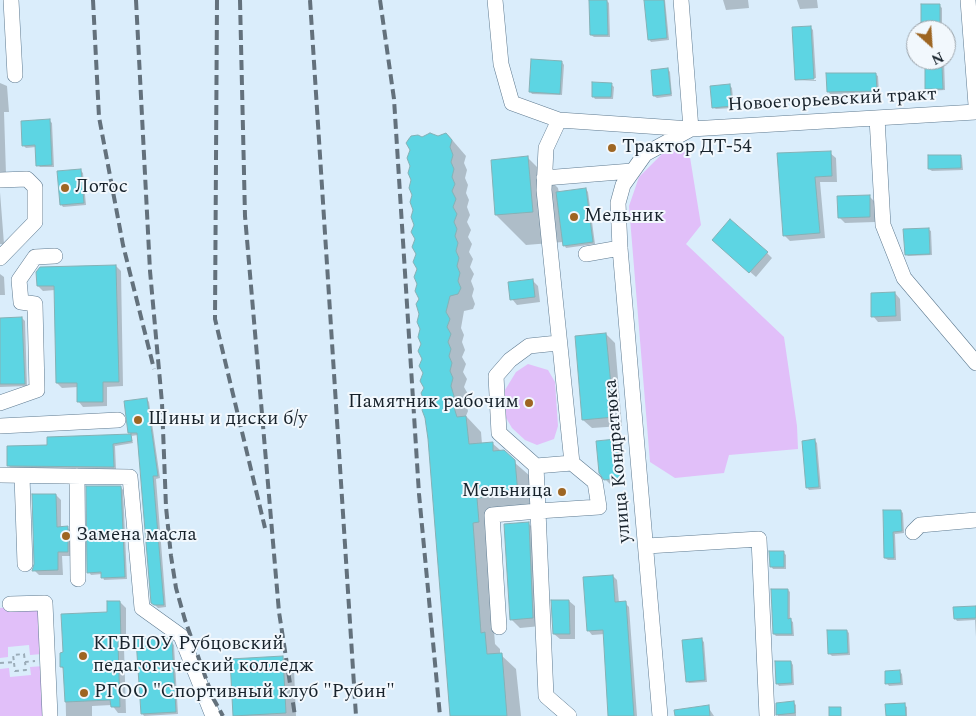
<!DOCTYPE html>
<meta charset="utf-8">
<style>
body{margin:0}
#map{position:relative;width:976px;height:716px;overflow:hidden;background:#daedfb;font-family:Spectral,serif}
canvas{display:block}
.north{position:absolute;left:906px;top:20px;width:50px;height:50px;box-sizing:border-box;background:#f2f8fd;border:1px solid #9aa2a9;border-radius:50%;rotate:154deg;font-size:14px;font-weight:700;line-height:20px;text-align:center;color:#17222b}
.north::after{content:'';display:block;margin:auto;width:18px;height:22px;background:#9e6623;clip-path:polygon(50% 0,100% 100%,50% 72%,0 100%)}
</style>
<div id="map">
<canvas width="976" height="716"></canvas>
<div class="north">N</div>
</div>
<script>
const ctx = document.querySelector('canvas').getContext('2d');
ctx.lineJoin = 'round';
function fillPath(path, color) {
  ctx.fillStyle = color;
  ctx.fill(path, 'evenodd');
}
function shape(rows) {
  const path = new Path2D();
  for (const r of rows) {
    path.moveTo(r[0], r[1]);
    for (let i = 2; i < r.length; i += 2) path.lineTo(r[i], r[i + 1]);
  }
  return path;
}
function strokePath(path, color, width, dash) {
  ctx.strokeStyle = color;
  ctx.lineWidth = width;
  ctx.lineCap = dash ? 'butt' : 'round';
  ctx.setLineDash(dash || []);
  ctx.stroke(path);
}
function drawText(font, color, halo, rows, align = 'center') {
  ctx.font = font + ' Spectral,serif';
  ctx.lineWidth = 4;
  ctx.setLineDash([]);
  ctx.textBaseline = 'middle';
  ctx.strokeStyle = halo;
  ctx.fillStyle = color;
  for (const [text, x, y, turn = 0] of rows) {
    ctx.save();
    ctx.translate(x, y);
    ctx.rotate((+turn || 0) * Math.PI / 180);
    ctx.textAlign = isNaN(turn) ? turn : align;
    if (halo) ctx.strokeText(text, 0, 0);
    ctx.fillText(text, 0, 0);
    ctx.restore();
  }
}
fillPath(shape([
 [688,145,701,225,686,244,784,337,797,426,798,449,729,455,724,473,675,478,650,462,629,206,639,177,662,154],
 [528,364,548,370,555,382,558,426,554,439,537,445,525,440,512,428,501,409,505,390,516,372],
 [38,604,42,654,30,655,29,645,8,647,8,657,0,658,0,608],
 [44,666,48,716,0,716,0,669,9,668,10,677,31,675,30,667]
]), '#e1bff9');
fillPath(shape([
 [645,0,665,0,669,40,651,42,649,39],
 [723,0,748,0,749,8,726,10],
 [797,0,817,0,818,8,800,9],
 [607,1,609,3,610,37,594,37,591,35],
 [939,5,942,8,942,30,927,30,927,25,923,23],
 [811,28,813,30,816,78,797,80],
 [927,60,944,60,945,90,929,91,927,88],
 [562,62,564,65,562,95,532,94,530,91],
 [668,69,670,72,672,96,657,98,654,96],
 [875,74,878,76,879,93,830,94,828,91],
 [816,80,816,81,798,81],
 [0,83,7,86,9,112,4,112,6,174,0,175],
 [611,84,614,87,613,99,595,99,593,96],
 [730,86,732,88,734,108,716,109,713,107],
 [49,120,52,123,54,167,40,167,38,165,36,147,26,148,23,145],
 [442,134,448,135,466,156,464,163,467,170,465,178,468,185,466,193,469,200,467,207,470,215,467,222,471,230,468,237,472,244,469,252,473,259,470,267,474,274,471,281,474,289,472,296,475,304,473,309,464,311,461,328,464,335,462,342,465,350,462,357,466,364,463,372,467,379,464,387,468,394,465,401,468,411,466,416,481,432,482,444,492,443,530,476,532,509,491,512,487,537,495,644,500,649,500,654,516,669,521,716,451,716,426,403,411,150,407,143,408,139,414,136,422,139,438,137],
 [830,153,836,158,837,182,820,182,825,238,790,241,785,236,778,155],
 [960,156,962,158,963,170,932,171,929,169],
 [528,158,558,188,559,193,586,189,588,192,595,244,566,248,563,242,526,245,496,215],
 [80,170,83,173,86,205,63,207,61,204],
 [0,192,4,244,0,244],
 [869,196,875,202,875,222,845,223,839,217],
 [928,229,931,231,932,255,908,256,906,254],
 [719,245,767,253,772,258,756,277],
 [116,266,121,271,123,386,107,387,107,406,83,407,79,402,78,387,62,388,57,383,55,290,43,291,38,286],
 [0,274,4,277,5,295,0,295],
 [532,280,538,286,540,302,517,305,512,299],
 [895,293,900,299,901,321,878,322,873,316],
 [22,318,25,321,27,386,0,387,0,319],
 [606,334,615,343,622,426,592,428,583,420],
 [147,399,149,402,160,478,156,479,166,607,158,608,152,602,138,435,131,436,133,443,115,446,116,469,11,468,8,465,49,446,48,439,132,436,130,433],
 [616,440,621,446,624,484,611,485,605,479],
 [815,441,817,443,821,489,809,490,807,487],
 [121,487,123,490,127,579,104,580,102,574,91,575,89,572],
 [56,495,61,500,61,528,68,528,73,533,73,556,62,556,63,575,39,575,34,570],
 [901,511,903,513,904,533,895,534,896,560,888,560,885,558,884,512],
 [529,524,537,532,541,626,520,628,511,619],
 [783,552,786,555,786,569,773,569,771,566],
 [613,576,617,580,619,603,625,603,629,607,637,716,610,716,605,634,592,635,588,630],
 [788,590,790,592,790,620,793,622,794,636,776,636,774,634],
 [569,601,575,606,575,639,560,639,554,634],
 [120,602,126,608,126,648,124,648,126,713,118,713,112,705,92,706,92,716,66,716,65,670,61,667],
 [976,607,976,637,975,620,957,621,955,618],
 [847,631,849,633,850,655,832,656,829,653],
 [701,639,704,642,707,682,689,683,687,681],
 [171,642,174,645,178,714,144,716,142,713],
 [282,657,294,669,296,716,234,716],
 [791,662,793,665,794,685,779,686,777,683],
 [900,672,902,674,903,685,889,686,887,683],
 [793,702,796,705,796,716,778,716,777,704],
 [904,705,907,707,907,716,887,716],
 [708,707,714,716,690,716]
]), '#0003');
const building = shape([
 [589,0,607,0,608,35,590,35,589,0],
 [644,0,664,0,667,38,648,40,644,0],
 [921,4,940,4,940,23,921,24,921,4],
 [811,26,814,79,795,80,792,27,811,26],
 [531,59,562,61,560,94,529,92,531,59],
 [942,67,943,89,925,89,925,68,942,67],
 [668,68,671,94,653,96,651,70,668,68],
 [826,73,876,73,877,91,827,92,826,73],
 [592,82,612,83,611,97,592,97,592,82],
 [730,84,732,106,712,108,710,86,730,84],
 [50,119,52,165,36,166,35,145,22,146,21,121,50,119],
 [430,133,438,136,446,133,452,140,450,147,453,155,451,162,454,169,452,177,455,184,452,191,456,199,453,207,457,214,454,222,457,229,455,236,458,243,456,251,459,258,457,266,460,273,458,281,461,288,458,294,450,296,446,312,450,319,447,327,451,334,448,342,451,349,449,356,452,363,450,371,453,378,451,386,454,396,452,401,457,417,466,416,469,444,493,442,493,451,504,450,515,460,518,494,477,498,479,522,473,523,481,633,485,632,487,654,502,653,507,716,450,716,428,439,425,418,422,410,425,403,421,393,424,388,420,381,423,373,419,366,422,359,418,351,421,344,418,337,420,329,417,322,419,314,416,304,419,299,415,291,417,284,414,277,417,269,413,262,416,254,412,247,415,239,411,232,414,225,411,217,413,210,410,202,412,195,409,188,411,180,408,173,410,166,407,158,410,150,406,143,411,136,418,135,422,137,430,133],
 [831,151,832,176,815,177,820,233,783,236,777,153,831,151],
 [928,155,961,155,961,168,928,169,928,155],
 [528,156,533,212,495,215,491,160,528,156],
 [81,169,84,203,60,205,57,171,81,169],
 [586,188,593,242,563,246,556,192,586,188],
 [870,195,870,217,838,218,837,196,870,195],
 [730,219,768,252,749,273,712,240,730,219],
 [929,228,930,254,905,255,903,229,929,228],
 [116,265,119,382,103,382,103,402,77,402,77,383,56,383,54,286,37,286,36,272,40,267,116,265],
 [533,279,535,297,510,300,508,282,533,279],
 [895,292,896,316,871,317,871,293,895,292],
 [22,317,25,384,0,384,0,318,22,317],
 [606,333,614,417,582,420,575,336,606,333],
 [147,398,158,476,153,476,164,605,154,605,151,603,137,433,128,433,124,401,147,398],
 [131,434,132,441,113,444,114,467,7,466,7,446,47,445,47,437,131,434],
 [616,439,620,478,604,480,599,473,596,441,616,439],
 [815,439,819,487,806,488,802,441,815,439],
 [86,486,121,486,125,577,101,578,101,572,87,573,86,486],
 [32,494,56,494,57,527,68,526,68,552,58,552,58,570,32,571,34,564,32,494],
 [883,510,901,510,902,531,893,532,894,558,884,558,883,510],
 [529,522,533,618,510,620,504,524,529,522],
 [769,551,784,551,784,567,770,567,769,551],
 [613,575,615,602,626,601,634,716,608,716,603,630,587,631,583,577,613,575],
 [771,589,788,589,788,619,791,618,792,634,773,634,771,589],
 [551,600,569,600,570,634,553,634,551,600],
 [107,601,120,601,121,642,118,642,120,707,111,707,110,700,65,702,63,667,60,667,60,653,63,652,61,614,107,612,107,601],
 [976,606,976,618,954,619,953,607,976,606],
 [827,630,847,630,848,653,828,654,827,630],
 [167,638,172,641,176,712,141,714,136,639,167,638],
 [702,638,705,680,686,682,682,640,702,638],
 [283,656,286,713,233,716,230,659,283,656],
 [775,661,791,661,792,683,776,684,775,661],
 [900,670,901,683,885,684,885,671,900,670],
 [794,701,795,713,776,715,776,703,794,701],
 [905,703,906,716,886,716,885,704,905,703],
 [709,705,710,716,675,716,674,710,709,705],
 [829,707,841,707,841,716,829,716,829,707]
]);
fillPath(building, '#5dd5e3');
strokePath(building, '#85b1b6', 1);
const minor = shape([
 [11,0,15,75],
 [495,0,501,64,512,103,559,120,691,129,681,0],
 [968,0,976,105],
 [877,118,883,225,904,278,976,363],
 [544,178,632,171],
 [0,180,27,179,35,187,35,222,0,258],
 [586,254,620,248],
 [558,343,529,346,510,360,496,376,499,433,536,466,572,463,544,190,546,148,559,120],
 [0,403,37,390,35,304,21,302,19,280,35,257,55,256],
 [0,426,118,420],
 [0,475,130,477,142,608,181,636,213,716],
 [22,476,25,564],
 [77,476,78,579],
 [913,532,920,525,976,520],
 [647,546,759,539,767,716],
 [10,604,45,603,50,716],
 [499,627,492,515,538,511,536,466],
 [569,716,546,696,538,511,599,507,595,482,572,463],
 [660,716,620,248,618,203,623,185,645,154,691,129,976,112]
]);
strokePath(minor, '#5e7a90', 16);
strokePath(shape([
 [0,663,14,662,13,655,24,654,25,662,35,661],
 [14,663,15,671,26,670,25,662]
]), '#9bacb8', 2, [4, 4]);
strokePath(minor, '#fff', 15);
strokePath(shape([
 [93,0,99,117,123,245,154,369],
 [136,0,150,271,162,403,166,507,171,556,176,588,185,620,213,698,223,716],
 [217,0,215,319,265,528],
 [240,0,245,216,279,612,295,716],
 [310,0,356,716],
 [380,0,394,99,419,494,440,716]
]), '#63717c', 4, [10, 5]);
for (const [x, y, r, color] of [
 [612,148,5,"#9e6623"],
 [65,188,5,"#9e6623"],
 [574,217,5,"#9e6623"],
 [529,403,5,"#9e6623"],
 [138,420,5,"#9e6623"],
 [562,492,5,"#9e6623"],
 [66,536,5,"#9e6623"],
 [83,656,5,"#9e6623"],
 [84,693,5,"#9e6623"]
]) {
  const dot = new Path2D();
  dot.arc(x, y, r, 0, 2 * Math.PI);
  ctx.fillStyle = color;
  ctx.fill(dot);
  strokePath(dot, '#f2f8fd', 2);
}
drawText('19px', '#17222b', '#f2f8fd', [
 ["Новоегорьевский тракт",832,101,-3],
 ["улица Кондратюка",619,461,-95]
]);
drawText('19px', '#17222b', '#f2f8fd', [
 ["Трактор ДТ-54",622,148],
 ["Лотос",75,188],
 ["Мельник",584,217],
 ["Памятник рабочим",519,403,"right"],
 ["Шины и диски б/у",148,420],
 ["Мельница",552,492,"right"],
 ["Замена масла",76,536],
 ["КГБПОУ Рубцовский",93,645],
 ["педагогический колледж",93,667],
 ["РГОО \"Спортивный клуб \"Рубин\"",94,693]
], 'left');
</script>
